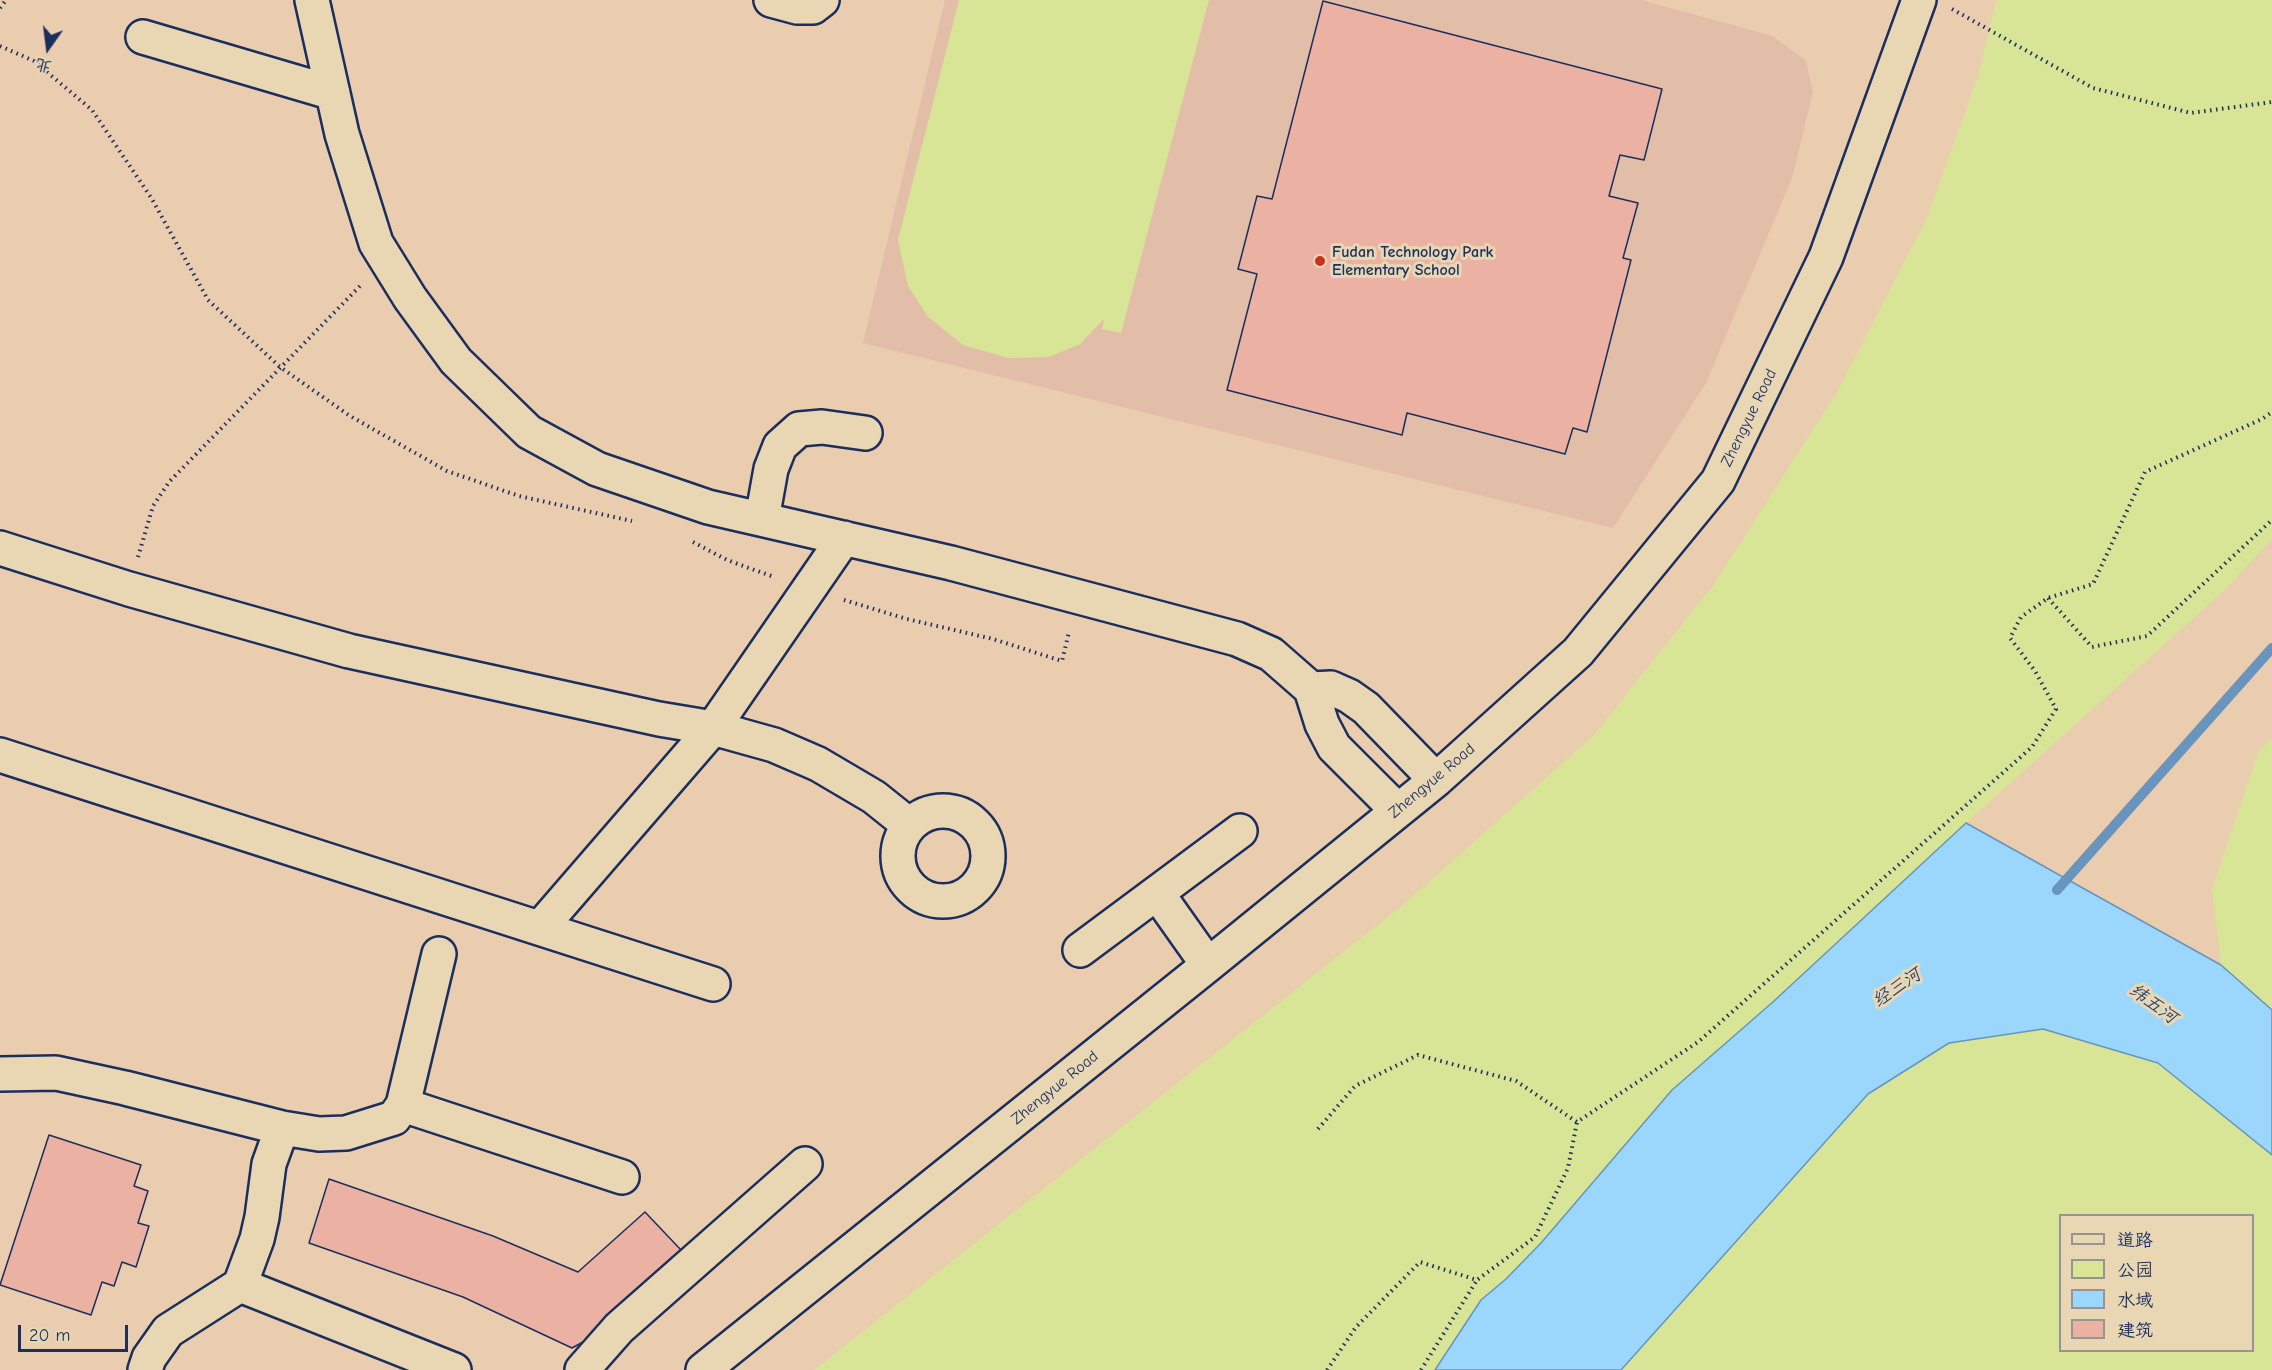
<!DOCTYPE html>
<meta charset="utf-8">
<style>
body{margin:0}
#map{position:relative;width:2272px;height:1370px;overflow:hidden;background:#eaccaf;font-family:"Comic Neue","LXGW WenKai TC",sans-serif}
canvas{display:block}
.legend{position:absolute;left:2059px;top:1214px;width:195px;height:138px;box-sizing:border-box;background:#e9d7b4;border:2px solid #979492;margin:0;padding:8px 10px;list-style:none;font-size:18px;color:#1b2f5e}
.legend li{display:flex;align-items:center;gap:12px;height:30px}
.legend b{width:30px;border:2px solid #979492}
.north{position:absolute;left:18px;top:18px;width:60px;height:60px;-webkit-text-stroke:4px #e9d7b4;paint-order:stroke;rotate:194deg;font-size:16px;font-weight:700;line-height:24px;text-align:center;color:#1b2f5e}
.north::after{content:'';display:block;margin:auto;width:21px;height:27px;background:#1b2f5e;clip-path:polygon(50% 0,100% 100%,50% 72%,0 100%)}
.scale{position:absolute;left:18px;top:1325px;width:110px;height:27px;box-sizing:border-box;border:3px solid #1b2f5e;border-top:0;padding-left:8px;font-size:18px;line-height:21px;white-space:nowrap;color:#1b2f5e;-webkit-text-stroke:4px #e9d7b4;paint-order:stroke}
</style>
<div id="map">
<canvas width="2272" height="1370"></canvas>
<ul class="legend">
<li><b style="height:8px;background:#e9d7b4"></b>道路</li>
<li><b style="height:16px;background:#d8e496"></b>公园</li>
<li><b style="height:16px;background:#9bd7fc"></b>水域</li>
<li><b style="height:16px;background:#ebb2a3"></b>建筑</li>
</ul>
<div class="north">北</div>
<div class="scale">20 m</div>
</div>
<script>
const ctx = document.querySelector('canvas').getContext('2d');
ctx.lineJoin = 'round';
function fillPath(path, color) {
  ctx.fillStyle = color;
  ctx.fill(path, 'evenodd');
}
function shape(rows) {
  const path = new Path2D();
  for (const r of rows) {
    if (r.length === 3) {
      path.moveTo(r[0] + r[2], r[1]);
      path.arc(r[0], r[1], r[2], 0, 2 * Math.PI);
      continue;
    }
    path.moveTo(r[0], r[1]);
    for (let i = 2; i < r.length; i += 2) path.lineTo(r[i], r[i + 1]);
  }
  return path;
}
function strokePath(path, color, width, dash) {
  ctx.strokeStyle = color;
  ctx.lineWidth = width;
  ctx.lineCap = dash ? 'butt' : 'round';
  ctx.setLineDash(dash || []);
  ctx.stroke(path);
}
function drawText(font, color, halo, rows, align = 'center') {
  ctx.font = font + ' "Comic Neue","LXGW WenKai TC",sans-serif';
  ctx.lineWidth = 6;
  ctx.setLineDash([]);
  ctx.textBaseline = 'middle';
  ctx.strokeStyle = halo;
  ctx.fillStyle = color;
  for (const [text, x, y, turn = 0] of rows) {
    ctx.save();
    ctx.translate(x, y);
    ctx.rotate((+turn || 0) * Math.PI / 180);
    ctx.textAlign = isNaN(turn) ? turn : align;
    if (halo) ctx.strokeText(text, 0, 0);
    ctx.fillText(text, 0, 0);
    ctx.restore();
  }
}
fillPath(shape([
 [945,0,1641,0,1773,36,1806,61,1813,92,1792,178,1706,383,1613,528,863,343]
]), '#e2bea8');
fillPath(shape([
 [959,0,1209,0,1121,333,1102,329,1104,319,1080,344,1049,357,1008,358,963,345,928,317,908,286,898,240],
 [1996,0,2272,0,2272,539,2226,589,1966,823,1774,1001,1672,1090,1541,1243,1506,1279,1481,1300,1435,1370,814,1370,1404,904,1594,735,1714,584,1837,392,1926,220,1979,73],
 [2272,738,2272,1010,2221,965,2212,889,2258,752],
 [2043,1029,2158,1063,2272,1155,2272,1370,1621,1370,1787,1183,1868,1094,1948,1043],
 [2060,1216,2252,1216,2252,1350,2060,1350]
]), '#d8e496');
const water = shape([
 [1966,823,2221,965,2272,1010,2272,1155,2158,1063,2043,1029,1949,1043,1868,1094,1621,1370,1435,1370,1481,1300,1506,1279,1541,1243,1672,1090,1774,1001,1966,823]
]);
fillPath(water, '#9bd7fc');
strokePath(water, '#6894bd', 1.5);
strokePath(shape([
 [2057,890,2272,648]
]), '#6894bd', 10);
const building = shape([
 [1323,1,1662,89,1644,160,1620,155,1609,196,1638,203,1623,258,1631,260,1587,432,1573,428,1565,454,1407,413,1402,435,1227,390,1257,274,1238,269,1257,196,1272,199,1323,1],
 [49,1135,141,1165,134,1186,148,1191,138,1223,149,1226,136,1267,122,1262,114,1286,102,1282,91,1315,0,1285,49,1135],
 [329,1179,493,1236,578,1272,645,1212,681,1250,594,1336,572,1348,463,1297,309,1243,329,1179]
]);
fillPath(building, '#ebb2a3');
strokePath(building, '#1b2f5e', 1.5);
const minor = shape([
 [312,0,342,134,376,243,410,298,456,361,529,432,597,469,708,507,951,563,1237,639,1271,654,1311,689,1322,724,1334,747,1397,810],
 [771,0,797,7,813,7,822,0],
 [143,37,333,93],
 [762,519,771,469,780,446,799,429,822,427,865,433],
 [0,548,129,589,349,651,659,719,713,728,774,745,818,764,874,797,909,825],
 [1311,689,1331,688,1349,696,1366,708,1436,780],
 [0,755,713,984],
 [943,856,45],
 [1157,893,1208,965],
 [540,928,713,728,844,538],
 [1080,950,1240,831],
 [0,1074,56,1073,125,1088,282,1128,319,1134,346,1133,394,1118,403,1105,439,954],
 [403,1105,622,1177],
 [240,1285,454,1370],
 [145,1370,149,1358,168,1331,240,1285,257,1239,262,1217,269,1164,282,1128],
 [582,1370,619,1328,805,1164],
 [703,1370,1208,965,1436,780,1578,652,1718,481,1826,257,1919,0]
]);
strokePath(minor, '#1b2f5e', 38);
strokePath(shape([
 [0,8,6,0],
 [1952,9,2093,88,2191,113,2272,102],
 [0,46,34,61,92,110,152,199,208,300,280,367,350,416,447,471,519,496,632,521],
 [693,542,727,560,774,577],
 [138,557,153,506,169,482,360,286],
 [2048,598,2092,647,2147,636,2272,520],
 [844,600,907,619,993,639,1062,661,1069,632],
 [1318,1129,1355,1086,1418,1055,1516,1081,1577,1122,1698,1042,2032,747,2056,709,2035,671,2010,638,2021,617,2048,598,2093,584,2145,472,2262,419,2272,412],
 [1327,1370,1356,1327,1420,1262,1477,1280,1535,1237,1568,1168,1577,1122],
 [1421,1370,1477,1280]
]), '#1b2f5e', 4, [1.5, 4.5]);
strokePath(minor, '#e9d7b4', 33);
for (const [x, y, r, color] of [
 [1320,261,6,"#c8321e"]
]) {
  const dot = new Path2D();
  dot.arc(x, y, r, 0, 2 * Math.PI);
  ctx.fillStyle = color;
  ctx.fill(dot);
  strokePath(dot, '#e9d7b4', 2);
}
drawText('bold 16px', '#1b2f5e', '#e9d7b4', [
 ["Fudan Technology Park",1332,252],
 ["Elementary School",1332,270]
], 'left');
drawText('16px', '#1b2f5e', '#e9d7b4', [
 ["Zhengyue Road",1749,418,-64],
 ["Zhengyue Road",1432,781,-40],
 ["Zhengyue Road",1055,1088,-39]
]);
drawText('italic 18px', '#28406e', '#e9d7b4', [
 ["经三河",1897,988,-34],
 ["纬五河",2153,1004,36]
]);
</script>
